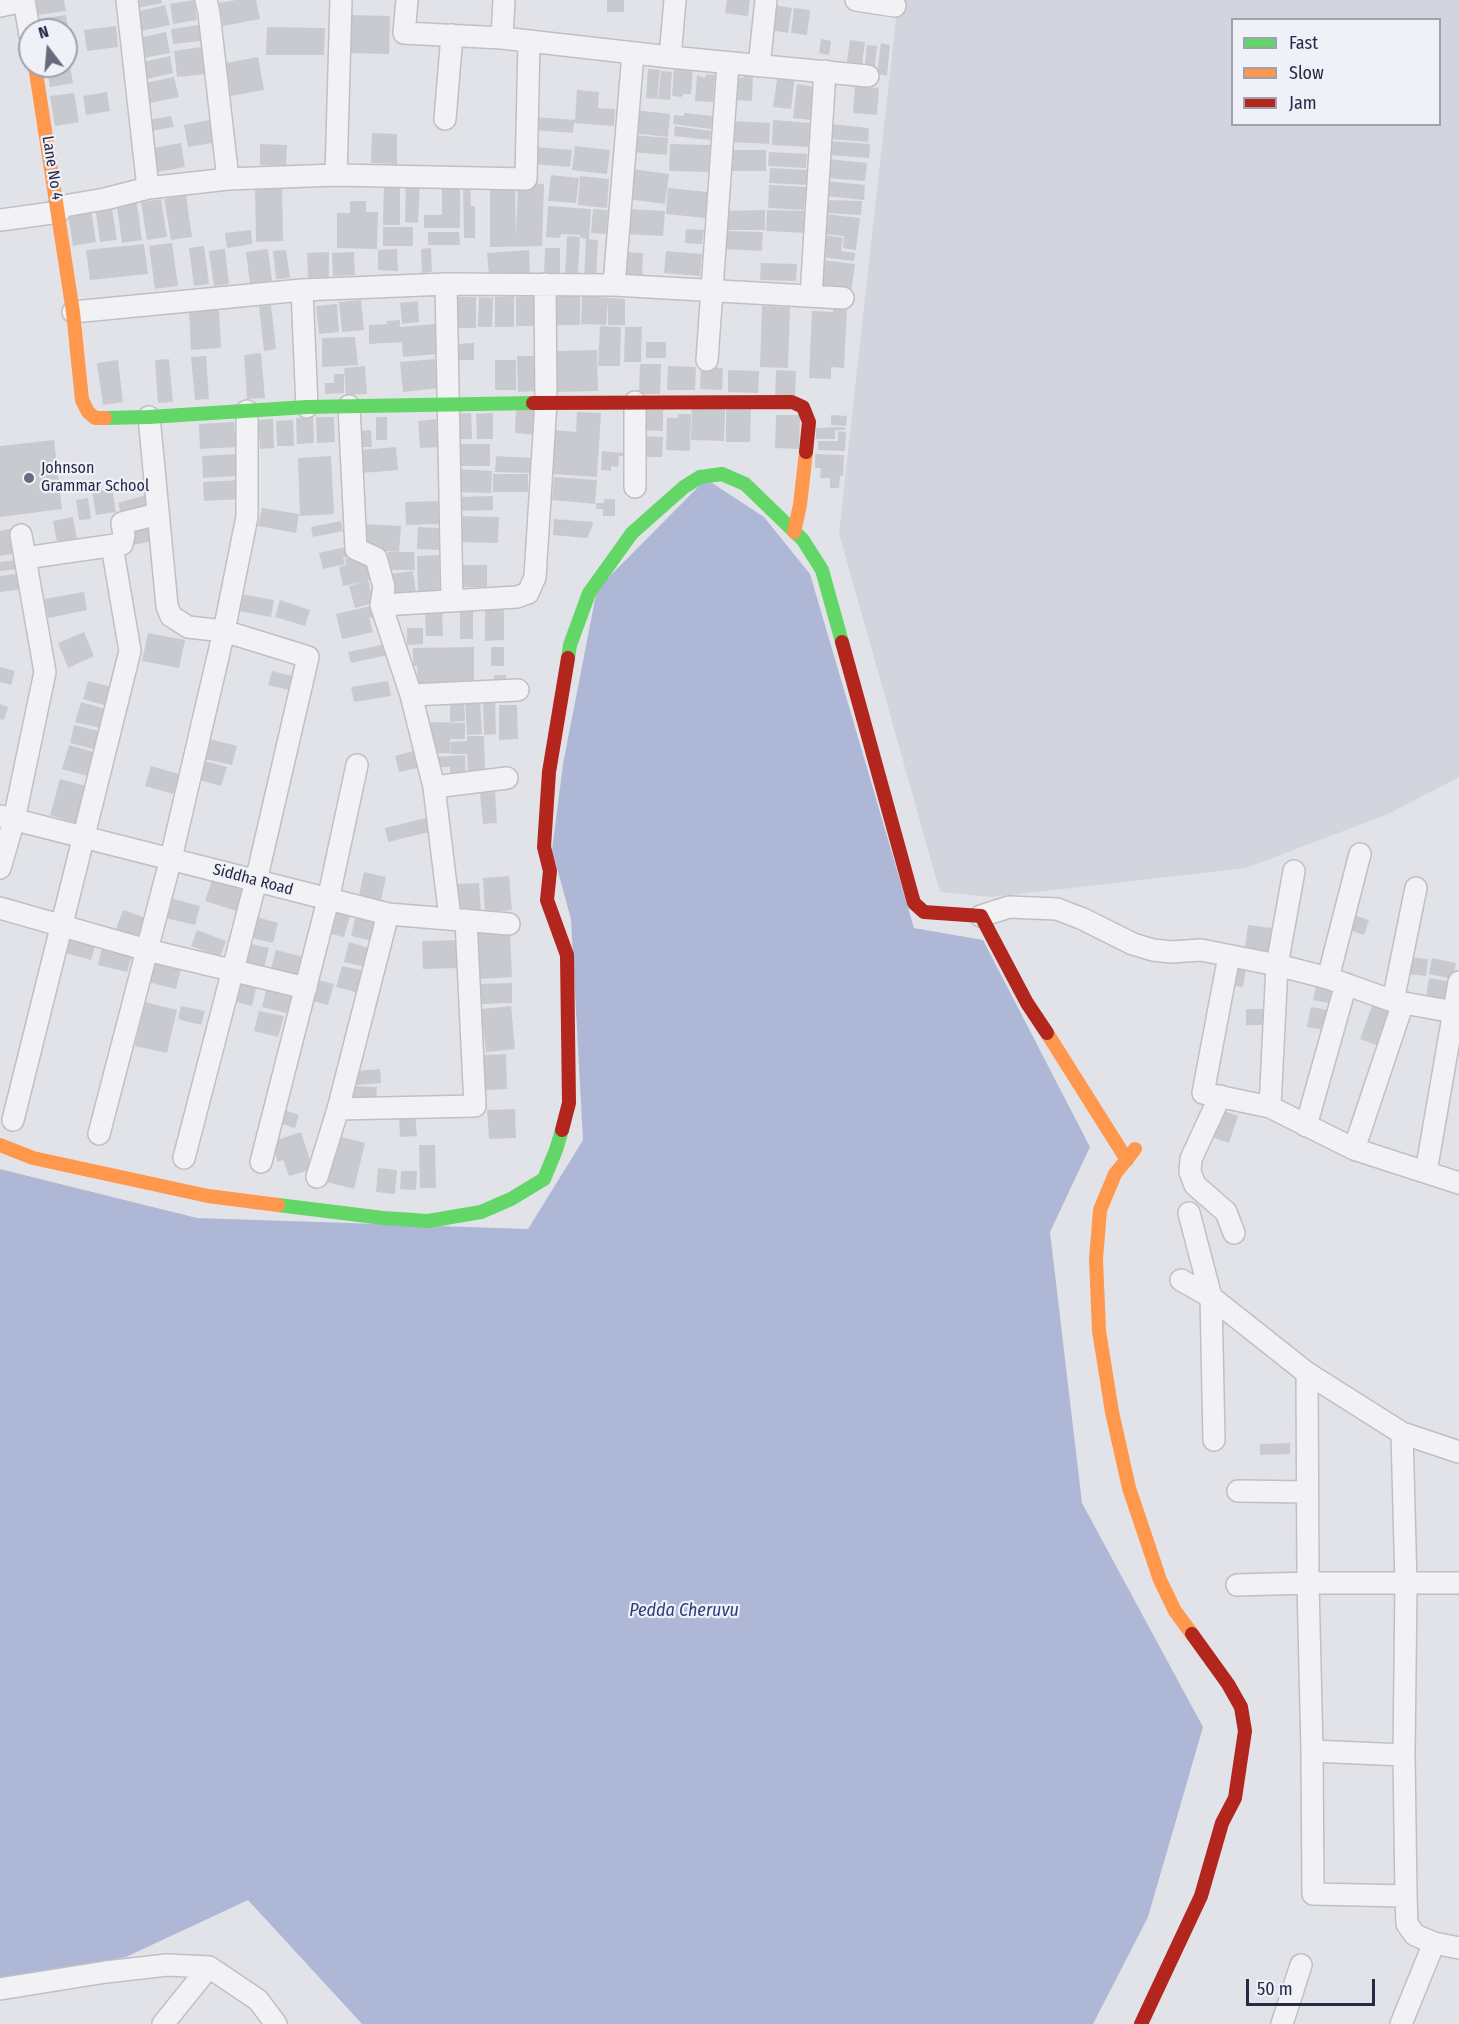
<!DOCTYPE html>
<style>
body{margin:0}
#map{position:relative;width:1459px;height:2024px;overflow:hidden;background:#e2e3e8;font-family:"Fira Sans Condensed",sans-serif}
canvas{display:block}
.legend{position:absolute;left:1231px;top:18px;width:210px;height:108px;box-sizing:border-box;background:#f0f1f8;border:2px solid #9fa1b0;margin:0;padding:8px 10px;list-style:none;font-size:18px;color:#262a44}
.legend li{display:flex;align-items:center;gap:12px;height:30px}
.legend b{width:30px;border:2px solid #9fa1b0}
.north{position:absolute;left:18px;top:18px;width:60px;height:60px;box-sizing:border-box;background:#f0f1f8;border:2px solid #9fa1b0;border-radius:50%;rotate:344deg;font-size:16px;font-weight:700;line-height:24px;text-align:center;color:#262a44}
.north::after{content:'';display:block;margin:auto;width:21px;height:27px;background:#686b7d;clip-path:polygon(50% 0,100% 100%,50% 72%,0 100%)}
.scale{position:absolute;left:1246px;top:1979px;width:129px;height:27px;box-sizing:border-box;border:3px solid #262a44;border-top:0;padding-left:8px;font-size:18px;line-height:21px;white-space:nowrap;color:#262a44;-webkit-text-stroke:4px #f0f1f8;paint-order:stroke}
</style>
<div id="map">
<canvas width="1459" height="2024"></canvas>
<ul class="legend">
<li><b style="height:8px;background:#63d668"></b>Fast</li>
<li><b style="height:8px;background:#ff974d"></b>Slow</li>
<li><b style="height:8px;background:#b3261e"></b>Jam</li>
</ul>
<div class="north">N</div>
<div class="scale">50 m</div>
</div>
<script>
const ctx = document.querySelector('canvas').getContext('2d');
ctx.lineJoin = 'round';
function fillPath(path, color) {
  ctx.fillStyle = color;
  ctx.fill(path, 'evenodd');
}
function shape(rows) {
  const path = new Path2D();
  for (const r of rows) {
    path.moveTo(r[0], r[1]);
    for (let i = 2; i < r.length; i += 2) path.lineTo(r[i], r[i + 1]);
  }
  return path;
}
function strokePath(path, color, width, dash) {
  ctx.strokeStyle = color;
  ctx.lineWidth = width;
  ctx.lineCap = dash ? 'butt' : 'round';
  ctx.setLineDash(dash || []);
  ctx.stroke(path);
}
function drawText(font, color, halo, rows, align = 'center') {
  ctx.font = font + ' "Fira Sans Condensed",sans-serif';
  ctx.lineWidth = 4.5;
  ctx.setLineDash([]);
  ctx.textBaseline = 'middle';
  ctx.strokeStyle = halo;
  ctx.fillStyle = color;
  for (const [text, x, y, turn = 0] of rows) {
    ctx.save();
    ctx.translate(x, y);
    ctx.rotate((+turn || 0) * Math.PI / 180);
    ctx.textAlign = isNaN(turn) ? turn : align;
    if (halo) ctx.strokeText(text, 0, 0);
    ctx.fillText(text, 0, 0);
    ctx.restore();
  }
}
fillPath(shape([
 [898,0,1459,0,1459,777,1388,814,1246,868,992,897,940,892,839,533],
 [1232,20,1440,20,1440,124,1232,124]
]), '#d2d4de');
fillPath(shape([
 [706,479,764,517,810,574,914,928,983,940,1090,1147,1050,1232,1082,1503,1203,1727,1148,1917,1093,2024,362,2024,248,1900,126,1957,0,1983,0,1169,197,1218,528,1229,583,1140,571,919,552,850,563,764,597,589]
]), '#aeb8d6');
fillPath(shape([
 [36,0,64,0,66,11,38,15],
 [136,0,161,0,162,3,137,8],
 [194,0,197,20,173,24,170,4],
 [236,0,256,0,260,19,223,26,219,3],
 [607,0,624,0,624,12,607,12],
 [727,0,750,0,748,16,725,13],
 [165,5,170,25,141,31,136,12],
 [773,5,792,8,788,33,770,30],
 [794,8,810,10,807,35,791,33],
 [66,15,71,48,66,49,66,30,39,30,38,19],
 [347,15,390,16,389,54,346,53],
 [199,25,201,41,173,44,171,29],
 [116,26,118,47,87,51,84,30],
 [267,27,325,28,324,55,266,55],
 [166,32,170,53,143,58,139,38],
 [821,39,831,41,829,55,819,53],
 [850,40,865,42,861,71,846,69],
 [881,43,890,45,887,76,877,74],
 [867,45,877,46,874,74,864,73],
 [201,47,205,74,177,77,174,51],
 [68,55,73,83,50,87,47,66,66,66,66,56],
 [170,56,173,73,147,79,143,62],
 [258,57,264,90,231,96,226,63],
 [674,67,693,69,691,94,684,94,681,97,672,96],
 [648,69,660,70,657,99,646,98],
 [661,71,672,72,670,100,658,99],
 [744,72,753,72,752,101,732,100,733,77,743,78],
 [778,73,795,75,791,109,773,107],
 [707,74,715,75,713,102,695,101,697,75,704,78],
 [174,77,179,97,150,103,145,83],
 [797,84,815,87,811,120,793,118],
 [855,86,879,88,877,115,853,113],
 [577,90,599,92,598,108,615,109,614,126,574,123,573,133,534,130,535,117,575,120],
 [107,92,110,111,86,115,83,96],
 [74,93,79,122,55,126,50,96],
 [635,110,670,114,668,137,633,133],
 [684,113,713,116,711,129,673,124,674,115,684,116],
 [171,116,174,127,151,131,149,120],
 [215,119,218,142,188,147,184,125],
 [773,120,810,123,808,147,772,145],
 [732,121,770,123,769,144,731,142],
 [831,124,869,128,868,142,829,139],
 [675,126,711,131,710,140,674,136],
 [372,133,397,134,397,164,371,163],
 [633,135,668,138,667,155,631,152],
 [829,141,870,144,869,158,828,155],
 [181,143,185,167,157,172,153,148],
 [260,144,287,145,286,166,260,165],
 [670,144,710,145,709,172,669,171],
 [575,146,610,150,607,174,572,170],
 [535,147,572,150,570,167,533,164],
 [729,150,766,150,766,171,729,171],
 [769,152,807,154,806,168,768,166],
 [828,159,867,163,865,181,827,178],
 [770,168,807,170,807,185,769,183],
 [631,169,669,174,665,204,627,199],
 [551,175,579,178,576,203,548,201],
 [580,176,609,179,607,208,578,205],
 [470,179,471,206,475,206,475,238,464,238,463,180],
 [406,180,420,181,418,223,405,222],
 [827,181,865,185,864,200,825,196],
 [384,182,400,183,400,225,383,225],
 [442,182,460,182,460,228,424,228,424,215,442,215],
 [518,183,544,184,542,246,490,247,490,184,515,184,516,238],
 [282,185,283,241,256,242,255,186],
 [769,185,806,187,804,210,768,208],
 [668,188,708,192,705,218,666,214],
 [186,195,192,237,171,240,164,199],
 [136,197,142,240,122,243,116,200],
 [161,199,167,237,147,240,141,202],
 [826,200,862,201,861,215,825,213],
 [350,201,366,201,366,212,378,212,377,249,337,248,337,213,350,213],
 [111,202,117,240,100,242,95,205],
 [90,204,96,242,73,246,67,208],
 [548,206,591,209,589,239,598,240,596,278,584,278,586,239,581,238,580,235,561,234,560,238,546,237],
 [593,209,608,210,606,234,591,233],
 [627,209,665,211,663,236,626,234],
 [765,210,765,230,727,230,727,211],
 [767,210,805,211,805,233,766,231],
 [825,214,860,218,856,250,843,248,844,236,823,234],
 [383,227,413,227,413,246,383,246],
 [686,229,704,230,702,244,685,243],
 [251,230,252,244,227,248,225,233],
 [725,231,763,232,762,251,724,249],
 [428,232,459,232,460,245,428,245],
 [824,235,843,238,841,251,855,253,854,261,821,257],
 [567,236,580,237,578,274,565,274],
 [172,243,178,286,155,289,149,246],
 [144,244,148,274,90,280,86,250],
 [204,246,209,284,194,286,189,248],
 [431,248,432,272,422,273,421,249],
 [545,248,560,248,560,273,544,273],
 [225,249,229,284,214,286,209,251],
 [268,249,272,281,250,284,246,252],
 [397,249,398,271,378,270,378,250],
 [286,250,290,278,276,279,273,251],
 [529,250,530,274,489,276,487,253],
 [666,251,702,254,700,276,664,273],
 [329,252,329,277,308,278,307,253],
 [354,252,355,275,333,276,332,253],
 [624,252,643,253,642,278,622,276],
 [822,260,855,264,851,293,818,290],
 [761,263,797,264,796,281,760,280],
 [551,295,580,295,580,325,551,325],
 [514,296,514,327,495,327,495,297],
 [534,296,535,326,516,326,516,297],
 [582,296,625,299,625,325,608,325,608,302,606,325,581,324],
 [455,297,476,297,476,328,455,328],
 [479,297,493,298,492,327,478,327],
 [361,300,364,330,342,332,339,302],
 [418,301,419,322,402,324,400,303],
 [337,304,339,332,319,334,316,306],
 [271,305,276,349,264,351,259,306],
 [833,305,847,306,844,368,831,367,831,379,809,378,812,311,833,312],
 [762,306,790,307,788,368,760,367],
 [219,309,221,348,191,350,189,311],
 [400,320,400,327,435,324,438,354,403,357,402,342,369,344,369,325,387,324,387,321],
 [600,326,621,327,620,366,598,366],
 [625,327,642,327,641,362,624,362],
 [355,337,358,365,322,367,322,338],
 [646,342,666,342,666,358,646,358],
 [474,343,474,360,457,360,456,344],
 [597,350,598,391,555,392,554,351],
 [261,353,265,398,247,399,244,355],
 [206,356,209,399,195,400,191,357],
 [517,356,535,356,536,391,518,392],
 [169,359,173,402,158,403,155,360],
 [435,359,438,388,403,392,400,362],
 [118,360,123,402,103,405,97,363],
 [495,360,516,360,516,390,495,390],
 [640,364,661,364,660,394,639,394],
 [365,366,367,394,346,395,344,368],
 [668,366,696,367,695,390,667,390],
 [701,367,723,368,722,390,700,389],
 [728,370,759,371,758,393,728,392],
 [776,370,796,371,795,395,775,395],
 [334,374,344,374,344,393,325,394,325,383,334,383],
 [516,408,535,409,535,435,515,433],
 [692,408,725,409,724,441,691,440],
 [726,408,751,408,750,442,726,442],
 [640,410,663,410,663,431,639,430],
 [577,412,601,413,597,477,553,474,555,430,576,432],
 [471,413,472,439,456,439,455,414],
 [493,413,493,439,477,439,476,414],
 [678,414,691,414,690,451,666,450,667,418,678,418],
 [776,415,800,415,799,449,775,448],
 [831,415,847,416,846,426,831,425],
 [313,417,314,443,297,444,296,418],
 [316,417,334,417,335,442,317,443],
 [376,417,387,417,387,440,376,440],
 [273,419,274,448,260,449,258,420],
 [436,419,438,447,420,448,418,421],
 [293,420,294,446,277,446,276,421],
 [234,422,236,447,200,449,199,424],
 [845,427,845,430,835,430,835,439,816,439,816,428],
 [371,430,372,447,360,447,360,431],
 [838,431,846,432,845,451,818,450,818,441,838,441],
 [640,436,663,437,662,457,639,457],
 [54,440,62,509,0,517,0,446],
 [456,444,490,444,490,466,456,466],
 [396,447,398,470,362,473,360,450],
 [602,451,624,453,624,456,619,456,618,467,611,466,611,471,601,470],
 [236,454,237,476,203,478,202,456],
 [815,454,844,455,843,476,840,476,839,488,830,488,830,478,820,478,821,468,815,468],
 [331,456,334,514,300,516,298,458],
 [496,456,532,458,531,473,495,472],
 [457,469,492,471,491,493,456,492],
 [493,474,528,474,528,492,493,492],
 [554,477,597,480,595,504,552,500],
 [240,480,241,499,204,501,203,482],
 [112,489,116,512,96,515,92,492],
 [149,494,153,510,122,519,118,503],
 [493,496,493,510,456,511,456,497],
 [88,498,91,519,79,520,76,500],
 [604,499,615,499,615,516,603,516,603,509,596,509,596,503,604,503],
 [439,501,440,524,406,525,405,502],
 [262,508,299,514,296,533,258,526],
 [457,516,499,517,498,543,457,542],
 [73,517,77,539,57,542,53,521],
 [554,519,593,522,592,527,587,538,553,535],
 [154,520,158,540,128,546,124,526],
 [341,521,343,531,313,537,311,527],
 [365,524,401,526,399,552,364,549],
 [418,527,441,528,440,550,417,549],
 [14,528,18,553,0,556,0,531],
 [346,547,348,557,343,558,345,564,323,569,319,553],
 [388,552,414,552,415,570,388,570],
 [365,554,371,579,368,580,374,603,355,608,349,586,365,581,343,586,339,567,346,565,345,559],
 [439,555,440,592,418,593,417,556],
 [18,560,19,569,0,571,0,562],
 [456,565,487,565,487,587,455,587],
 [413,571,416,593,391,597,389,574],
 [20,573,22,589,0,592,0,576],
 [84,592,87,610,48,618,44,599],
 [241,594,274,600,271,617,238,611],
 [280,600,310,610,305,626,275,617],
 [375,605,378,616,369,618,373,632,342,639,336,614],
 [442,608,443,636,426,636,425,609],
 [460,608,473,608,473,639,460,639],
 [485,608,504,608,504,640,485,641],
 [407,628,423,628,423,644,407,645],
 [84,632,94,656,68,668,58,643],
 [148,633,185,640,179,668,142,661],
 [386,644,388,655,351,663,348,652],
 [474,647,474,683,418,684,417,666,413,666,413,648],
 [491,647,504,647,504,666,491,666],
 [0,667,15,671,11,685,0,682],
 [272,671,297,677,293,691,268,685],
 [494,675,506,675,506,688,494,688],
 [88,681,112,687,107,706,83,699],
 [388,681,391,696,354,702,351,687],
 [480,699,482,734,467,735,465,700],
 [495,700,496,734,484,735,483,701],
 [81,702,105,709,100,728,75,722],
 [0,704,8,707,4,720,0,719],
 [450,704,464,704,465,721,450,722],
 [499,705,517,705,518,739,499,740],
 [431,722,465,723,465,739,450,739,450,753,431,753],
 [74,725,99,731,94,749,70,743],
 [467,736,484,736,485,772,468,773,467,754,451,754,450,742,467,741],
 [209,739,237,746,232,765,204,759],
 [69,745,94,752,88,776,62,769],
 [413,751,418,768,399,772,395,756],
 [465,755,466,779,450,780,450,767,436,767,436,757],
 [201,760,227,767,221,786,196,779],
 [151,766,179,774,173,794,145,786],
 [60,779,86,786,76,823,50,815],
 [495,792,497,823,483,824,480,793],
 [430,817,434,831,388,842,385,828],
 [364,872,386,877,381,900,359,895],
 [509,876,512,910,485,913,483,878],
 [212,880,247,890,240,912,205,901],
 [479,883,481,913,457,914,455,884],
 [170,898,200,906,195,925,165,918],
 [123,910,146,918,140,937,116,929],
 [329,911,350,916,344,937,323,932],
 [356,914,378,920,373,941,351,936],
 [1354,915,1369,920,1364,935,1349,930],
 [253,916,278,923,273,943,248,937],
 [1248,925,1272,928,1270,951,1245,948],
 [197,930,226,941,220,957,191,946],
 [497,930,500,935,510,935,512,977,478,979,477,931],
 [71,932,97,939,91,960,66,953],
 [460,940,460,968,423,969,422,941],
 [349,942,369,948,365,967,344,962],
 [247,943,269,948,264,968,242,963],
 [103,944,133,952,127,972,98,965],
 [276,950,303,957,298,975,271,969],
 [1409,957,1428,959,1426,976,1407,974],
 [154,958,182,965,176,989,148,982],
 [1432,958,1456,963,1453,979,1429,974],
 [342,966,364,971,359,993,336,987],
 [1230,968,1246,969,1243,987,1228,985],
 [1429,978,1454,982,1451,1001,1426,998],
 [314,979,334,984,328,1005,309,1000],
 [237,980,257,984,252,1006,232,1001],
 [268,982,296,990,290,1014,262,1007],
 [512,983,512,1003,479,1004,478,984],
 [1316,986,1335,989,1333,1004,1313,1000],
 [145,1002,177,1010,167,1053,135,1046],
 [1373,1003,1393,1010,1379,1046,1360,1039],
 [181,1006,205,1011,201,1025,178,1019],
 [511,1006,515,1049,486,1052,481,1009],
 [1311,1007,1333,1011,1330,1031,1307,1027],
 [1246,1009,1269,1009,1270,1025,1246,1025],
 [259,1011,284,1016,278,1037,254,1031],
 [506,1054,507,1089,485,1090,484,1055],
 [380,1069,381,1083,357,1085,356,1071],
 [351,1086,377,1087,376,1102,350,1102],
 [282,1109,299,1115,295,1128,277,1122],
 [515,1109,516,1138,489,1139,487,1110],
 [1221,1110,1238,1116,1229,1143,1212,1137],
 [415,1114,417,1136,400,1137,399,1115],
 [301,1132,313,1169,289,1176,283,1160,278,1162,271,1142],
 [338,1136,365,1143,354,1189,327,1182],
 [419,1145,435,1145,436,1188,420,1188],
 [378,1168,397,1170,395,1194,376,1192],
 [401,1171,417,1171,416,1190,400,1189],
 [1290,1443,1290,1454,1260,1455,1260,1444]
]), '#c9cad0');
const street = shape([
 [24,0,30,35],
 [127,0,148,188],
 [206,0,209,13,228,179],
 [407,0,404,33,502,38,670,57,868,76],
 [856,0,895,6],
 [0,6,24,1],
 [502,38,504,0],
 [670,57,675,0],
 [759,66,766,0],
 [445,119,452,35],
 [336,175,341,0],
 [58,207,105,199,148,188,228,179,336,175,526,179,529,41],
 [0,220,59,212],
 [446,284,452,601],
 [614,285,633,53],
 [302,290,307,407],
 [811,296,825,71],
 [73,312,302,290,446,284,614,285,843,298],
 [707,360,728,63],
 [349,406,356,549,376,558,384,587,381,605,411,695,434,787,450,918],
 [149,417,167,606,171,616,188,627,224,631,308,657,256,881,184,1158],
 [635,487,635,402],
 [25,558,122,544,124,535,122,523,158,514],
 [381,605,517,597,528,593,535,577,546,402,545,284],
 [411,695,518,690],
 [434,787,507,778],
 [0,816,388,914,509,924],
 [0,868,14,820,45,672,21,535],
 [0,908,147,950,306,988],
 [981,916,1009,907,1057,909,1083,919,1133,944,1153,950,1171,952,1201,950,1277,965,1328,978,1393,1001,1459,1013],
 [1229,956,1203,1093,1270,1107,1354,1149,1459,1183],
 [1328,978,1360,854],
 [1393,1001,1416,888],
 [1220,1096,1191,1159,1190,1172,1195,1185,1226,1212,1234,1233],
 [1270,1107,1277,965,1294,871],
 [338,1109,475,1106,466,920],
 [13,1120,130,651,112,546],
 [1306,1126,1346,984],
 [99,1134,171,858,224,631,247,517,247,411],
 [1354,1149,1403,1003],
 [261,1162,328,900,357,765],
 [1426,1172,1459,982],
 [317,1177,338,1109,388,914],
 [1181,1280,1211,1297,1189,1213],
 [1307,1373,1308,1583,1312,1751,1313,1894,1406,1896,1407,1924,1415,1935,1434,1943,1459,1948],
 [1402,1433,1406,1584,1404,1755,1406,1896],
 [1214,1440,1211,1297,1307,1373,1402,1433,1459,1452],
 [1238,1491,1307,1492],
 [1237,1585,1308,1583,1459,1583],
 [1312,1751,1404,1755],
 [0,1989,106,1972,167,1965,209,1967,258,2000,276,2024],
 [163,2024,209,1967],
 [1282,2024,1301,1965],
 [1401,2024,1434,1943]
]);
strokePath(street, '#bfc0c6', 24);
strokePath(street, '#f2f2f4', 21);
strokePath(shape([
 [105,418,149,417,307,407,533,403],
 [568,658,570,645,589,593,632,533,684,487,700,477,722,474,745,484,803,540,822,570,842,642],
 [278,1205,383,1218,428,1221,481,1212,511,1199,544,1179,556,1150,562,1130]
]), '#63d668', 14);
strokePath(shape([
 [35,66,73,312,82,400,88,412,95,418,105,418],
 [794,532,800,505,806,452],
 [1047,1033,1127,1160],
 [0,1145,33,1158,208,1196,278,1205],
 [1135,1149,1115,1174,1100,1210,1096,1259,1099,1331,1112,1412,1129,1488,1160,1580,1175,1611,1192,1634]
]), '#ff974d', 14);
strokePath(shape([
 [533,403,792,402,803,407,809,422,806,452],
 [842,642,914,903,924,912,981,916,1027,1003,1047,1033],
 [562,1130,569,1103,567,955,547,900,550,871,544,847,549,772,568,658],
 [1141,2024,1201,1896,1222,1823,1235,1798,1245,1731,1241,1707,1228,1684,1192,1634]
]), '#b3261e', 14);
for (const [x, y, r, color] of [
 [29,478,6,"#686b7d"]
]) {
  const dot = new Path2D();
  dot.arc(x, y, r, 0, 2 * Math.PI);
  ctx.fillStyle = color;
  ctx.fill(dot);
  strokePath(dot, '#f0f1f8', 2);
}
drawText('16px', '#262a44', '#f0f1f8', [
 ["Lane No 4",52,168,81],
 ["Siddha Road",253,880,15]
]);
drawText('16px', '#262a44', '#f0f1f8', [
 ["Johnson",41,469],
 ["Grammar School",41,487]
], 'left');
drawText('italic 18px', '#2c3d7c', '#f0f1f8', [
 ["Pedda Cheruvu",684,1611]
]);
</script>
